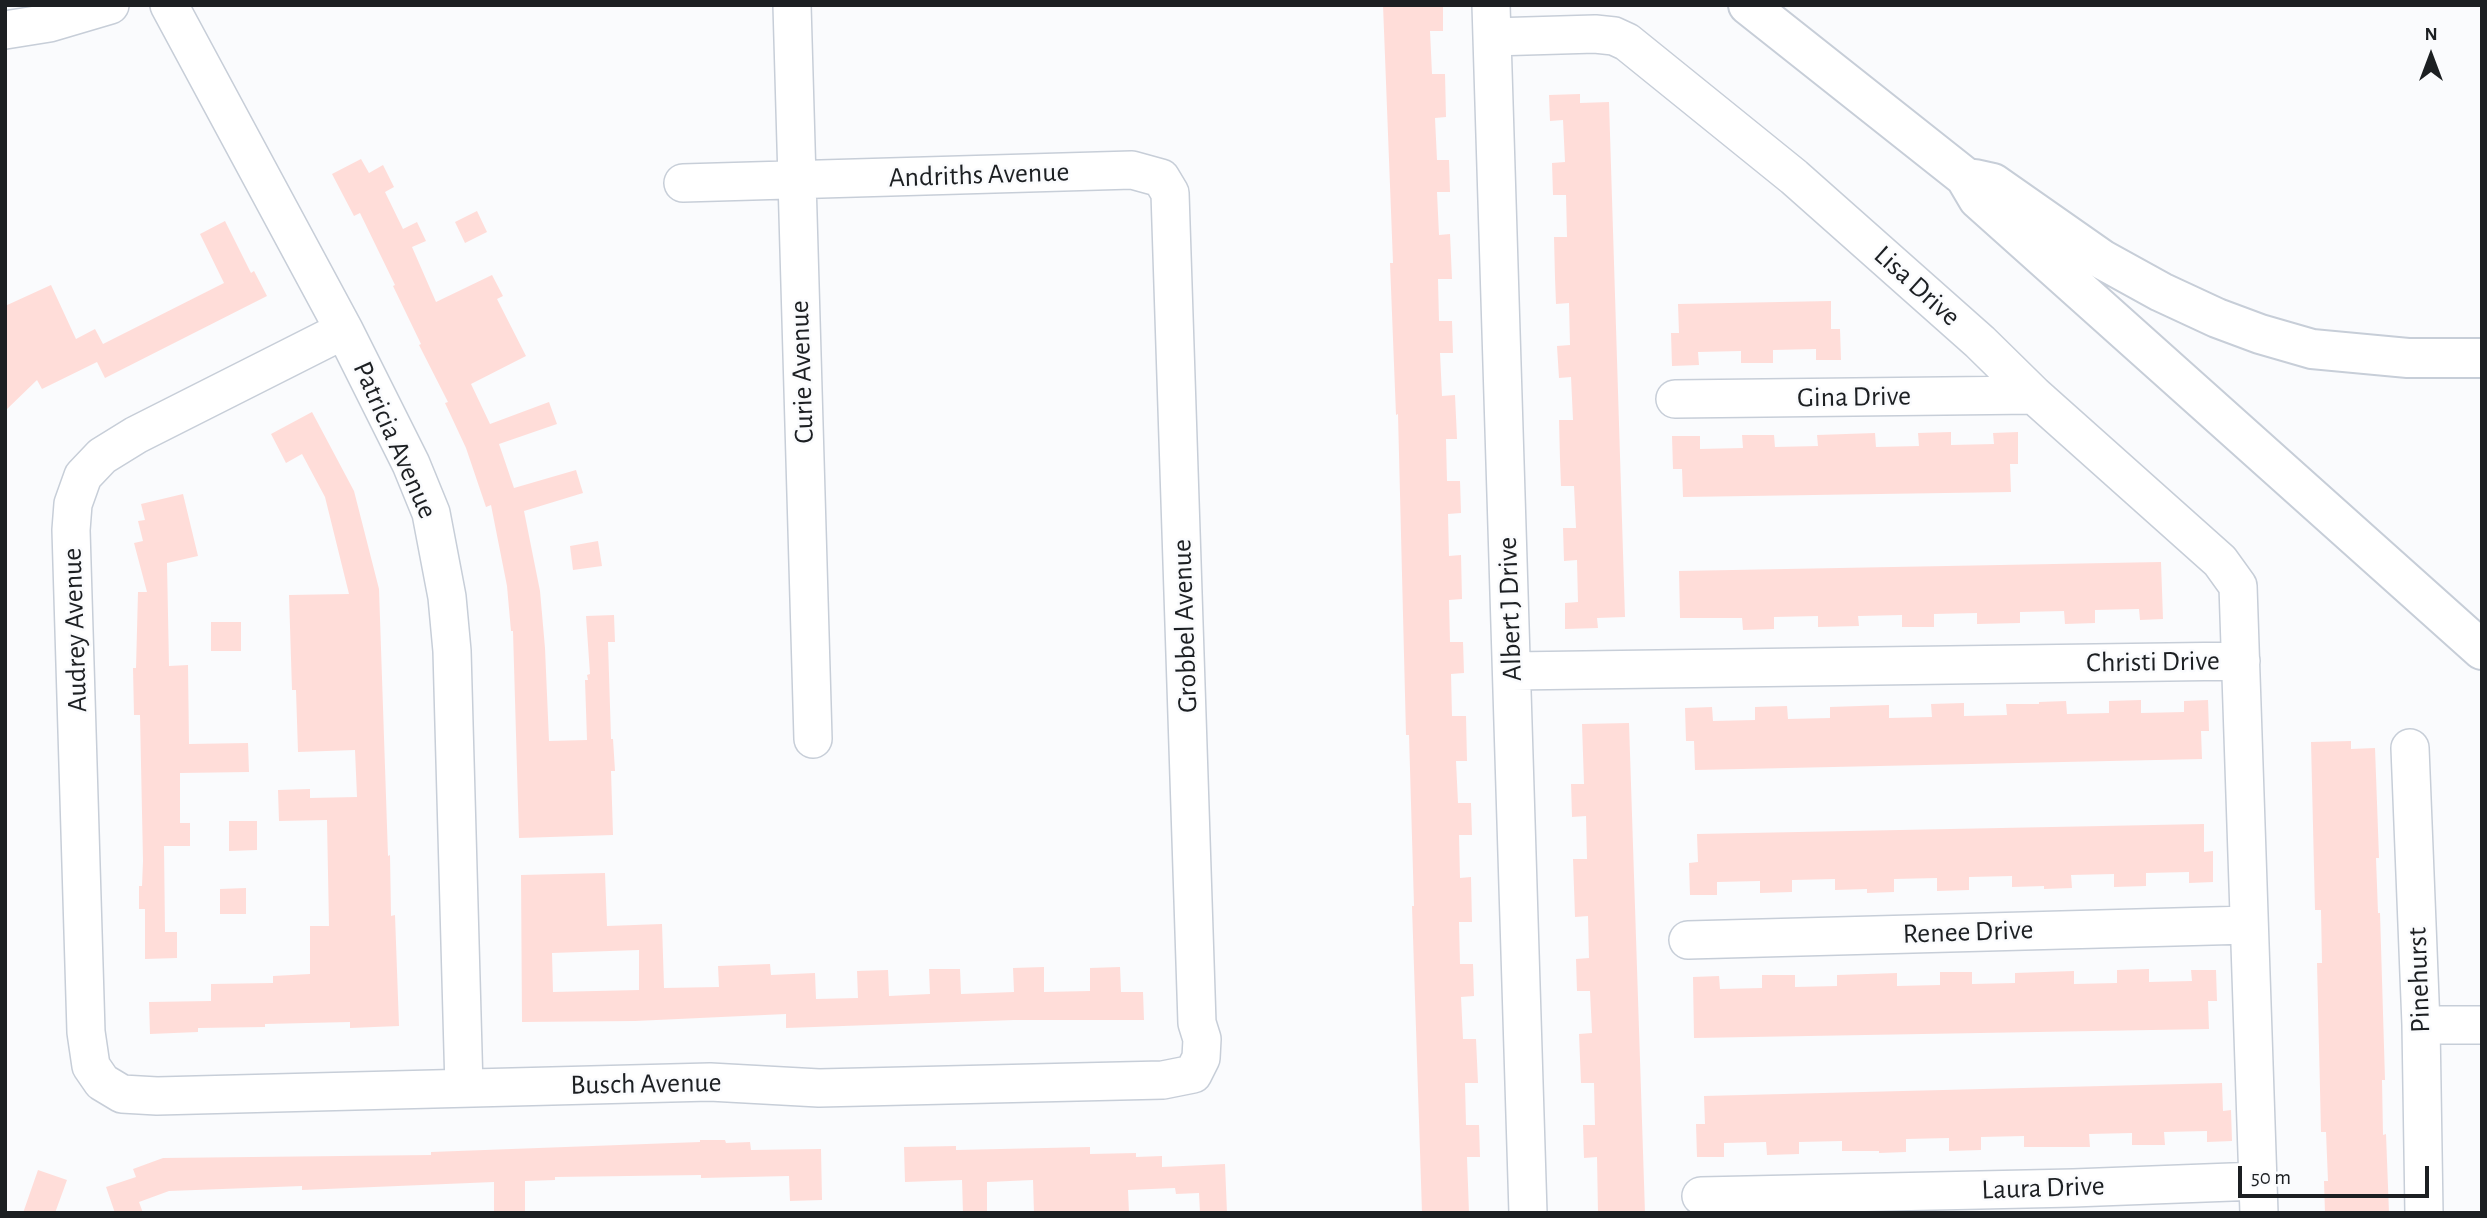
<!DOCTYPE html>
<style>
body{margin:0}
#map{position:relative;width:2487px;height:1218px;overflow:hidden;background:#fafbfd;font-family:"Alegreya Sans",sans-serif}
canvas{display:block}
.frame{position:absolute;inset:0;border:7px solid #1c1f22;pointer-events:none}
.north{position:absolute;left:2396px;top:21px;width:70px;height:70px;-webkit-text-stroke:5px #fafbfd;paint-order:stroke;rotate:0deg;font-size:19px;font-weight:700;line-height:28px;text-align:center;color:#1c1f22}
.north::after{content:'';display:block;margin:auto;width:24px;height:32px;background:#1c1f22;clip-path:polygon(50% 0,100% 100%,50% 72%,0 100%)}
.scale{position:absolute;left:2238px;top:1166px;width:191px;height:32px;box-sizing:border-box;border:4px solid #1c1f22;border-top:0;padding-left:9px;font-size:21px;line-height:24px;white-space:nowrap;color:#1c1f22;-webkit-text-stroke:5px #fafbfd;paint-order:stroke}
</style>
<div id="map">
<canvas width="2487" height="1218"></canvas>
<div class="frame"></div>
<div class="north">N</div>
<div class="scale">50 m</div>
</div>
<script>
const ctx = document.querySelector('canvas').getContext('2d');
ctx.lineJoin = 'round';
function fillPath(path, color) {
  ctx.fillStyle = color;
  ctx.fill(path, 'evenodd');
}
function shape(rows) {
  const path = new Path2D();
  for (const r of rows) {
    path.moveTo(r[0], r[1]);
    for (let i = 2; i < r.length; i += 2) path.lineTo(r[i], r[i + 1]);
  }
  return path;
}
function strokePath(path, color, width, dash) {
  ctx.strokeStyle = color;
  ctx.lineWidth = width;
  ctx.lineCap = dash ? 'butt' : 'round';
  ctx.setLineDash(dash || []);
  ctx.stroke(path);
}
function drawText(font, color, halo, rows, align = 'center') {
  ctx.font = font + ' "Alegreya Sans",sans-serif';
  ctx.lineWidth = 5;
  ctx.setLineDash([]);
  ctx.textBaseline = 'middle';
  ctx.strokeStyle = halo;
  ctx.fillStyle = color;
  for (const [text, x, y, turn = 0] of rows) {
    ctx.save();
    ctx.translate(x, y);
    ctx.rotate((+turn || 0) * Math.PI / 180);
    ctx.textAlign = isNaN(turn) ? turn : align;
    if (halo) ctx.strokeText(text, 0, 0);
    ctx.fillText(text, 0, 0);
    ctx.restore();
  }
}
fillPath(shape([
 [1383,5,1443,5,1443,31,1430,31,1432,74,1445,74,1446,117,1435,118,1437,160,1449,160,1450,192,1437,192,1439,235,1450,234,1452,279,1438,279,1439,321,1452,321,1453,353,1440,353,1442,396,1455,395,1457,439,1446,439,1447,481,1460,481,1461,513,1448,514,1449,556,1461,555,1462,599,1449,600,1450,642,1463,642,1464,673,1451,674,1452,716,1466,716,1467,761,1456,761,1458,803,1471,803,1472,835,1459,835,1460,878,1471,877,1472,922,1459,922,1460,964,1473,964,1474,996,1461,997,1463,1039,1476,1039,1478,1083,1465,1083,1466,1125,1479,1125,1480,1157,1467,1157,1469,1213,1422,1213,1412,906,1414,906,1409,735,1406,735,1398,414,1396,415,1390,263,1393,263],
 [1580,94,1580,103,1609,102,1625,617,1597,618,1598,628,1565,629,1565,603,1578,602,1577,560,1564,561,1563,528,1576,528,1574,486,1561,486,1560,460,1559,420,1573,420,1571,377,1559,378,1557,346,1570,345,1569,303,1556,304,1555,278,1554,237,1567,237,1566,195,1553,195,1552,163,1565,162,1563,120,1550,121,1549,95],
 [361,159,369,173,383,165,394,187,385,192,403,229,417,222,426,241,412,247,436,302,492,275,503,296,497,299,526,356,471,384,490,424,549,402,557,424,499,444,514,488,576,470,583,493,524,511,540,591,545,648,549,741,587,740,585,680,588,680,587,675,590,674,586,616,614,615,615,642,608,642,611,739,613,739,615,771,611,771,613,835,519,838,513,631,511,631,507,586,491,505,486,507,466,448,445,403,448,402,419,345,421,344,393,286,395,285,360,213,354,216,332,174],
 [477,211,487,232,465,243,455,222],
 [225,221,251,273,254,271,267,296,105,378,97,362,42,389,37,380,5,411,5,306,51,285,76,339,95,329,103,344,224,283,200,234],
 [1831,301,1831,329,1840,329,1841,360,1816,360,1816,349,1773,350,1773,363,1741,363,1741,351,1698,352,1699,365,1672,366,1671,333,1679,333,1678,304],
 [312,412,354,491,379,589,388,856,390,855,391,916,395,915,399,1026,350,1028,350,1022,265,1024,265,1027,198,1028,198,1032,150,1034,149,1002,211,1001,211,984,273,983,273,976,310,974,310,926,329,926,327,820,279,821,278,790,310,789,310,798,357,797,355,750,298,752,296,690,292,690,289,595,349,594,325,497,302,454,286,463,271,434],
 [1951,432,1951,445,1994,444,1993,433,2018,432,2018,464,2010,464,2011,492,1683,497,1682,469,1673,469,1672,436,1700,436,1700,449,1743,448,1742,435,1774,435,1775,447,1818,446,1817,435,1875,433,1876,447,1919,446,1918,433],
 [183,494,198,556,167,563,169,666,188,665,189,744,248,743,249,772,180,773,180,823,190,823,190,846,164,846,165,932,177,932,177,958,145,959,145,909,139,909,139,886,142,886,143,861,140,715,134,715,133,668,136,668,138,592,147,592,134,543,143,541,138,521,145,520,141,504],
 [598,541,602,566,573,570,570,546],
 [2161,562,2163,619,2140,620,2139,609,2095,610,2095,623,2065,624,2064,611,2020,612,2020,623,1977,624,1977,613,1934,614,1934,627,1902,627,1902,615,1858,616,1859,626,1818,627,1818,616,1774,617,1774,629,1743,630,1742,618,1680,618,1679,571],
 [211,622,241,622,241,651,211,651],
 [2141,700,2141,713,2184,712,2184,701,2208,700,2209,731,2201,731,2202,759,1695,770,1694,741,1686,741,1685,708,1712,707,1713,721,1755,720,1755,707,1787,706,1788,719,1830,718,1830,707,1889,705,1889,718,1932,717,1931,704,1964,703,1964,716,2007,715,2006,704,2039,704,2039,702,2066,701,2067,714,2109,713,2109,701],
 [1629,723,1645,1213,1598,1213,1597,1157,1584,1158,1583,1125,1595,1125,1594,1083,1581,1083,1579,1034,1592,1033,1590,991,1577,991,1576,959,1589,958,1588,916,1575,917,1573,859,1587,859,1586,816,1572,817,1571,784,1584,784,1582,724],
 [2351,741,2351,749,2375,748,2379,858,2376,858,2378,913,2380,913,2385,1080,2382,1080,2383,1135,2386,1134,2389,1213,2325,1213,2324,1181,2328,1181,2326,1132,2321,1132,2317,963,2322,963,2321,910,2315,910,2311,742],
 [229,821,257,821,257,850,229,851],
 [2204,824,2204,852,2213,851,2213,882,2189,883,2189,872,2146,873,2146,886,2114,887,2114,874,2071,875,2072,888,2044,889,2044,886,2012,887,2012,876,1969,877,1969,890,1937,891,1937,878,1894,879,1894,892,1867,893,1867,889,1835,890,1835,879,1792,880,1792,892,1760,893,1760,881,1717,882,1717,895,1690,895,1689,863,1698,862,1697,834],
 [605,873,607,926,662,924,664,988,719,987,718,966,770,964,771,975,815,973,816,999,858,998,857,971,888,970,889,996,930,994,929,969,960,969,961,994,1014,992,1013,968,1044,967,1044,992,1090,991,1090,968,1120,967,1121,992,1143,992,1144,1020,1014,1020,786,1028,786,1014,635,1021,522,1022,521,875],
 [639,950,639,990,553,992,552,953],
 [246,888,246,914,220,914,220,889],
 [2149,969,2149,982,2192,981,2191,970,2216,970,2217,1001,2208,1001,2209,1029,1694,1038,1693,977,1719,976,1720,989,1762,988,1762,975,1795,975,1795,987,1837,986,1837,975,1897,973,1897,986,1940,985,1940,972,1972,972,1972,984,2015,983,2015,973,2074,971,2074,984,2117,983,2117,970],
 [2222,1083,2223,1111,2231,1110,2232,1141,2207,1142,2207,1131,2164,1132,2165,1145,2132,1145,2132,1133,2089,1134,2090,1147,2024,1147,2024,1136,1981,1137,1981,1150,1949,1151,1949,1138,1906,1139,1906,1152,1879,1153,1879,1151,1842,1151,1842,1141,1799,1142,1799,1154,1767,1155,1766,1142,1724,1143,1724,1157,1697,1157,1696,1124,1705,1124,1704,1096],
 [700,1140,725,1140,726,1143,750,1142,751,1150,821,1149,822,1200,790,1201,789,1176,701,1178,701,1175,555,1177,555,1180,525,1181,525,1213,494,1213,494,1182,302,1190,302,1186,169,1191,139,1202,143,1213,115,1213,106,1187,136,1177,133,1169,163,1158,431,1155,431,1152,700,1142],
 [956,1146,956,1150,1090,1147,1090,1154,1136,1153,1136,1157,1162,1156,1162,1167,1225,1164,1227,1213,1200,1213,1199,1193,1176,1194,1175,1188,1128,1190,1129,1213,1034,1213,1033,1180,987,1182,987,1213,963,1213,962,1180,905,1182,904,1147],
 [38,1170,67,1180,55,1213,23,1213]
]), '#ffddd9');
const minor = shape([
 [169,5,344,330,411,464,431,513,447,597,452,651,464,1088],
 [792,5,813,739],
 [1491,5,1528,1213],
 [5,30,49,23,110,5],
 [1492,37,1595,34,1614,36,1627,42,1794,177,1980,342,2034,395,2220,561,2238,586,2259,1213],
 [344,330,136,435,102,456,83,476,73,504,71,530,86,1032,91,1066,102,1082,122,1094,157,1096,710,1082,819,1088,1163,1080,1193,1074,1201,1058,1202,1039,1197,1023,1170,193,1161,178,1132,170,683,183],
 [1675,399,2034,395],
 [1512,671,2241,661],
 [2410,748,2421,1025,2424,1213],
 [1688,940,2249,925],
 [2421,1025,2482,1025],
 [1701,1196,2073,1188,2258,1181]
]);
const highway = shape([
 [1748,5,1965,177,1978,199,2482,650],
 [1975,179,1993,183,2103,260,2161,292,2217,318,2260,334,2312,349,2408,358,2482,358]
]);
strokePath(minor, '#c7ced8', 40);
strokePath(highway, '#c7ced8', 42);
strokePath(minor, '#fff', 37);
strokePath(highway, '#fff', 38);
drawText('28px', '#1c1f22', '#fafbfd', [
 ["Andriths Avenue",979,175,-2],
 ["Lisa Drive",1917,286,42],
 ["Curie Avenue",802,372,-92],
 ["Gina Drive",1854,397,-1],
 ["Patricia Avenue",395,440,66],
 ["Albert J Drive",1510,609,-92],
 ["Grobbel Avenue",1185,626,-92],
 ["Audrey Avenue",75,630,-92],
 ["Christi Drive",2153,662,-1],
 ["Renee Drive",1968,932,-2],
 ["Pinehurst",2419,980,-92],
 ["Busch Avenue",646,1084,-1],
 ["Laura Drive",2043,1188,-2]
]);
</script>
